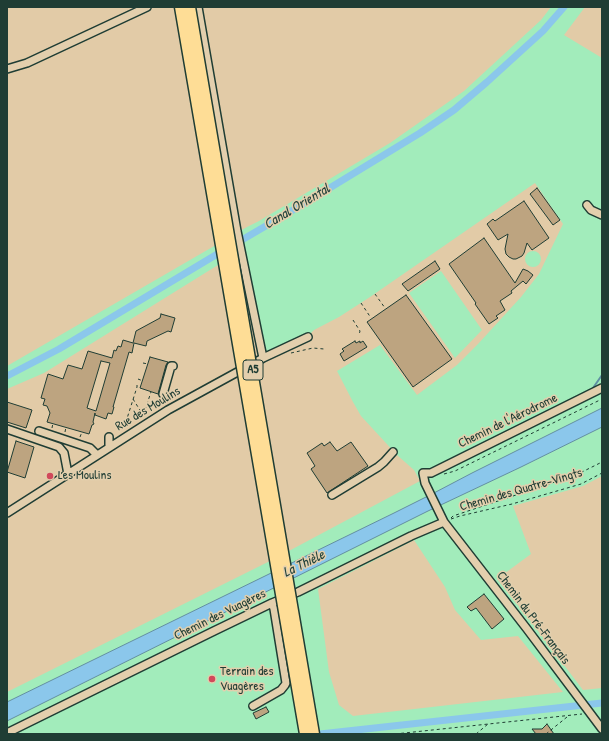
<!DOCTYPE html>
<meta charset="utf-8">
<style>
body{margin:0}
#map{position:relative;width:609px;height:741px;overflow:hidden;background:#e2cba7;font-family:"Patrick Hand",sans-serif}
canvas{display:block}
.frame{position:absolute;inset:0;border:8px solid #1f3d34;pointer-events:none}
</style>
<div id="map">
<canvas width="609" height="741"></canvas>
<div class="frame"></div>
</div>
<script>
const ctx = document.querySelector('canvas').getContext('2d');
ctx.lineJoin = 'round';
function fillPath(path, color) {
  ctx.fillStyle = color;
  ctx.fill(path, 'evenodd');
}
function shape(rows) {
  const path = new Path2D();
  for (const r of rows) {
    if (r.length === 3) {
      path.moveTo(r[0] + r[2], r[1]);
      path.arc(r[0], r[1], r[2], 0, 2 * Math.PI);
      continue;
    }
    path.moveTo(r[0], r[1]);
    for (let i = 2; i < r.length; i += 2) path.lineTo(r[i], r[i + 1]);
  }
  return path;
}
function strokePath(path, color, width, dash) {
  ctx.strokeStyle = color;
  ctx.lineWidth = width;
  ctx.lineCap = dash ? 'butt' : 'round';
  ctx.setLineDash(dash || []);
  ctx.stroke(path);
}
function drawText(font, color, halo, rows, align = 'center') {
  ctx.font = font + ' "Patrick Hand",sans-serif';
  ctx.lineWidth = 3;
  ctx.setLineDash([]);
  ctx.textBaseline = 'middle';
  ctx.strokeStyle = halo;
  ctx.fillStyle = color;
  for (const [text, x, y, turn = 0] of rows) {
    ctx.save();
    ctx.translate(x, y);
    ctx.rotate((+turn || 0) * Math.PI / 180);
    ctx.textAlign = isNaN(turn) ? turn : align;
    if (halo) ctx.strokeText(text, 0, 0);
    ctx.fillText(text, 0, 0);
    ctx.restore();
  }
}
fillPath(shape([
 [551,7,585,7,564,35,602,58,602,408,472,473,432,494,394,513,7,702,7,692,272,560,420,481,414,470,397,455,361,416,353,402,337,371,380,345,417,395,457,365,478,344,521,297,539,274,563,224,535,183,370,297,339,317,314,330,310,334,308,337,263,358,241,252,218,265,44,373,7,389,7,366,247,227,259,221,390,143,464,91,541,20],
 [533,259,8],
 [441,271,482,330,455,358,409,293],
 [602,427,602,476,583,486,513,506,531,554,497,579,532,623,583,690,602,688,602,734,7,734,7,721,428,511,521,467],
 [414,540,445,587,455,610,481,640,518,636,563,692,353,716,339,705,329,672,318,589]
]), '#a2ecbb');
const water = shape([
 [602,408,602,427,521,467,428,511,7,721,7,702,394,513,432,494,472,473,602,408]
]);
fillPath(water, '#8bc7eb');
strokePath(water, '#6090a2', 1);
strokePath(shape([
 [593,388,602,375]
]), '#6090a2', 2);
strokePath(shape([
 [235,244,310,200,420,133,454,110,487,82,543,31,564,7],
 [7,376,59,349,224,250],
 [320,734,602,703]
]), '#8bc7eb', 7);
const building = shape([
 [537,188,560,220,553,225,530,194,537,188],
 [524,201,549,238,532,250,527,243,524,253,522,256,516,259,513,259,509,257,506,254,505,249,508,234,498,240,487,224,493,219,495,221,524,201],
 [484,238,515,283,523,269,528,271,533,275,526,284,523,281,511,291,512,293,500,301,505,310,496,316,498,318,489,324,475,304,476,303,449,264,484,238],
 [435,261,440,269,408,291,402,284,435,261],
 [406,295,452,359,413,387,367,322,406,295],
 [161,314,175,318,171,332,168,331,147,341,146,346,134,343,132,353,129,352,113,407,114,407,112,414,108,413,106,419,95,415,95,413,93,422,94,424,92,425,89,434,47,422,50,413,47,406,43,405,45,399,41,398,48,374,63,379,68,365,82,369,88,351,112,358,114,350,116,351,118,346,121,347,123,340,133,343,136,331,160,318,161,314],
 [101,361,110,363,96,411,87,408,101,361],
 [355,341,356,343,360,341,360,343,363,341,367,347,344,361,340,354,344,351,342,349,355,341],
 [150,357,168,362,166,365,158,394,140,388,150,357],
 [7,402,32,410,26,428,7,422,7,402],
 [16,441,34,447,25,478,7,472,16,441],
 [330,442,337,451,351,442,368,466,327,493,311,469,315,466,307,453,322,443,324,446,330,442],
 [484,594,504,619,492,629,476,608,471,611,467,607,484,594],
 [266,707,269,712,256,719,253,713,266,707],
 [547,724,554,734,536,734,532,729,542,729,547,724]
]);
fillPath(building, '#bda480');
strokePath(building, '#1f3d34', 1);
const minor = shape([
 [198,7,237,231,263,358],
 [7,69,27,63,147,7],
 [587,205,591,210,602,215],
 [602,388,431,473,423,473,425,483,444,522,527,629,602,729],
 [163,394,171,366,173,366],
 [7,429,59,447,64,453,68,474],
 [39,431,90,448,97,455],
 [109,447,109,437],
 [332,495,378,467,384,462,393,452],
 [7,513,168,410,263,358,308,337],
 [253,706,281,690,285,685,286,683,279,640,274,609,272,603],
 [7,733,214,631,272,603,298,592,411,536,444,522]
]);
strokePath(minor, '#1f3d34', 10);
strokePath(shape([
 [375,294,385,308],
 [361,303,371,318],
 [353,320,360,331,359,335],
 [291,353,313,348,324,349],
 [143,363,148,364],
 [138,379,143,381],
 [133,399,143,415],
 [143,416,151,392],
 [52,428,53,423],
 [124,428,137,387,137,384],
 [65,432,66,427],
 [80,437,82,432],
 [444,474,455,471,602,399],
 [451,518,453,516,576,475,602,462],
 [451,519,460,516,512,504,581,484,602,473],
 [395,734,582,714],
 [476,734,488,724],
 [546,734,567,717]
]), '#1f3d34', 1, [3, 3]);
strokePath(minor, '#e3cfad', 7);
const highwayBridge = shape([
 [180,7,305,734],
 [190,7,314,734]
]);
strokePath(highwayBridge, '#1f3d34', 13, []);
strokePath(highwayBridge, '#fedd96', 10);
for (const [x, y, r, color] of [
 [50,476,4,"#d1495b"],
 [212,679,4,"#d1495b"]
]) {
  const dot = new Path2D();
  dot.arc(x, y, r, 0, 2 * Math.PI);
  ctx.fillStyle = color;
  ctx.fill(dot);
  strokePath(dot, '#e3cfad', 1.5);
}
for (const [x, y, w] of [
 [253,370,20]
]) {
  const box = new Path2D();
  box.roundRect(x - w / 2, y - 10, w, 20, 3);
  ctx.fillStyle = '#e3cfad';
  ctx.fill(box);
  strokePath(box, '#1f3d34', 1);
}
drawText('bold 12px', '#1f3d34', null, [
 ["A5",253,370]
]);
drawText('13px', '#1f3d34', '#e3cfad', [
 ["Rue des Moulins",148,409,-31],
 ["Chemin de l'Aérodrome",508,421,-26],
 ["Chemin des Quatre-Vingts",521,490,-16],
 ["Chemin des Vuagères",220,615,-26],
 ["Chemin du Pré-Français",533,618,53]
]);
drawText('13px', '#1f3d34', '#e3cfad', [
 ["Les Moulins",58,476],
 ["Terrain des",220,672],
 ["Vuagères",220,687]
], 'left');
drawText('italic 14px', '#24443d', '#e3cfad', [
 ["Canal Oriental",297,207,-31],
 ["La Thièle",304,564,-26]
]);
</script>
